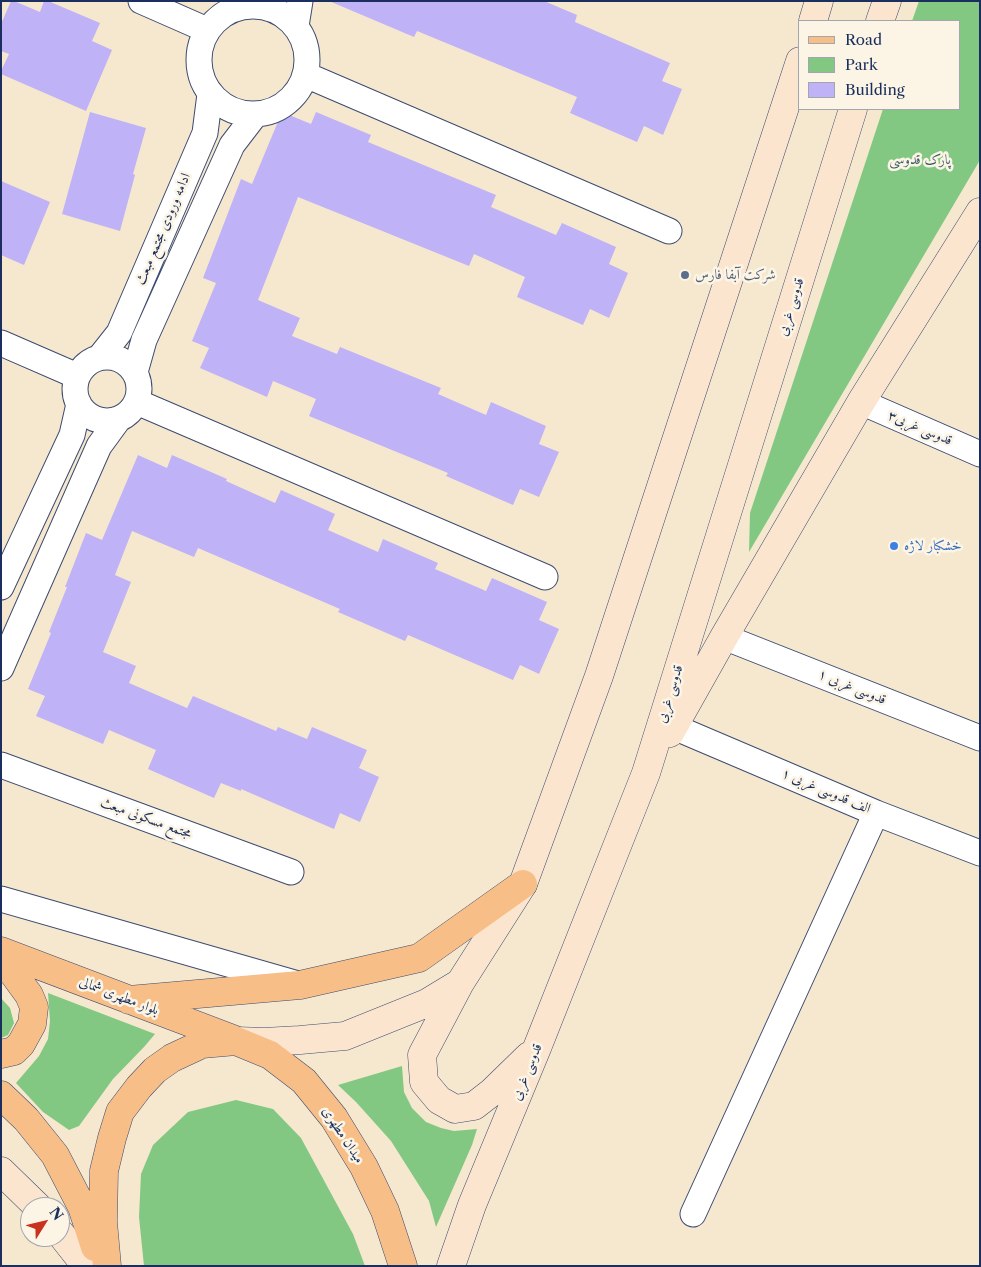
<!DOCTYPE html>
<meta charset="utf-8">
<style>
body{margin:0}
#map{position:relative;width:981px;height:1267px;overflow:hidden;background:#f6e8cf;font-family:"Libre Caslon Text",serif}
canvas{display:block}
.frame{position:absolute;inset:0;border:2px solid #1b2f5e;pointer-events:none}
.legend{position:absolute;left:798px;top:20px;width:162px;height:90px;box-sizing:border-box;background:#fcf5e5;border:1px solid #a2a6af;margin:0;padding:6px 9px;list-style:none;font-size:15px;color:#1b2f5e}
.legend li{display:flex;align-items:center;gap:10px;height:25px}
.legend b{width:25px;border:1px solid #a2a6af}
.north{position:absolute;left:20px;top:1197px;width:50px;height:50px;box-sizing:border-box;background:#fcf5e5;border:1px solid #a2a6af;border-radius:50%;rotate:54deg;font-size:14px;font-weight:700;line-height:20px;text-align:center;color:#1b2f5e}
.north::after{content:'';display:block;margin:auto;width:18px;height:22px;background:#c8321e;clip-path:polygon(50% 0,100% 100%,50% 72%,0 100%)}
</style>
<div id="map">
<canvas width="981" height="1267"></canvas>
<div class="frame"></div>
<ul class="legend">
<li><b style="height:6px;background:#f7be87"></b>Road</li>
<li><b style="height:14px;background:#83c882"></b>Park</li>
<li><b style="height:14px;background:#bfb2f7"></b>Building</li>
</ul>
<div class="north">N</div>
</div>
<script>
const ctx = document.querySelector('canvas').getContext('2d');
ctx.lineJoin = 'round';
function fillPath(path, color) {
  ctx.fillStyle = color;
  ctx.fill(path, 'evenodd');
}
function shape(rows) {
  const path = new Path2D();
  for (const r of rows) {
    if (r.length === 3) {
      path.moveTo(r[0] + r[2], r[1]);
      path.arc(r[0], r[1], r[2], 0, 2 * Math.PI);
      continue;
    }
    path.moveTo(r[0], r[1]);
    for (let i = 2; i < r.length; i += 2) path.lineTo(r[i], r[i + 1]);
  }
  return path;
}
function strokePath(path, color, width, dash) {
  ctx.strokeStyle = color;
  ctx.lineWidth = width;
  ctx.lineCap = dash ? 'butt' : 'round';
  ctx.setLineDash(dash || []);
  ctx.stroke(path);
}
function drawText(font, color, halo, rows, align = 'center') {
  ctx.font = font + ' "Libre Caslon Text",Amiri,serif';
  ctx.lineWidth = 5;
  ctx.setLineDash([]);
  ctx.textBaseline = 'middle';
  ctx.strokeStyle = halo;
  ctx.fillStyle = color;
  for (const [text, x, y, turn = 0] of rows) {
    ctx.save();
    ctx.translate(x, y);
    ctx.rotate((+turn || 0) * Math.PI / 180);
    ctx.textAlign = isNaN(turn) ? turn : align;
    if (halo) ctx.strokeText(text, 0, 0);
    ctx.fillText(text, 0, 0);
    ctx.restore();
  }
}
fillPath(shape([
 [919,1,980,1,980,160,749,552,750,513,883,109,960,109,960,21,912,21],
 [48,993,155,1034,144,1047,113,1079,79,1126,69,1130,43,1112,16,1083,39,1056,48,1039,50,1021],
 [1,998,10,1008,14,1023,8,1035,1,1038],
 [402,1066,404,1092,412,1108,426,1122,441,1128,454,1131,477,1129,472,1145,436,1227,429,1201,391,1141,356,1102,338,1085],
 [236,1100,273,1109,301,1138,353,1234,365,1266,144,1266,139,1217,141,1174,153,1145,188,1112]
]), '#83c882');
fillPath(shape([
 [11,1,14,1,40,12,44,1,48,1,100,23,92,41,112,50,86,111,1,74,1,71,9,54,1,51,1,24],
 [329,1,544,1,577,15,575,22,670,63,662,81,682,89,663,135,644,126,637,142,570,113,577,97,417,31,414,37],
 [90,112,146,128,133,174,135,175,120,231,62,214],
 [282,112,311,124,316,112,371,135,368,142,496,195,491,207,556,235,562,223,616,247,609,264,628,273,609,318,590,309,583,325,517,297,525,277,474,254,469,266,298,197,258,300,300,318,292,336,337,354,340,347,441,388,438,394,486,415,491,402,546,426,539,444,559,452,539,497,520,489,513,505,446,476,448,473,309,416,316,399,273,381,267,397,200,368,209,348,192,341,216,283,203,278,241,179,252,184],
 [1,181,50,202,24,265,1,255],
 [138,455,167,468,172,455,227,479,226,481,275,503,281,490,335,514,328,530,378,552,383,539,438,563,435,569,486,591,492,578,547,602,539,620,559,629,539,674,520,665,513,680,408,635,405,641,338,612,340,609,198,548,194,557,132,531,115,575,131,582,103,652,136,666,129,683,187,708,193,696,276,731,278,727,307,739,312,727,367,750,359,768,379,777,360,822,340,813,334,829,241,789,241,791,221,783,214,798,148,769,156,750,109,730,103,744,36,716,45,696,28,689,51,633,49,632,67,587,65,587,86,533,102,540]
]), '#bfb2f7');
const street = shape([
 [141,1,207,30],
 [253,60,54],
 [296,26,300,1],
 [306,75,669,231],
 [1,343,77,376],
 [107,389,32],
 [100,357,119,333,205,133,210,94],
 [135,372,144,340,232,145,255,115],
 [137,402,545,577],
 [861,402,980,454],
 [1,587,72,435,79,404],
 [724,637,980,738],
 [1,668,99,446,118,420],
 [674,727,876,813,980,853],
 [1,765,291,872],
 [1,899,298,984],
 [693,1214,876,813]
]);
const secondary = shape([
 [813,21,819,1],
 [880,21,887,1],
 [670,733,724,637,861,402,980,212],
 [460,983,422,1055,424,1082,439,1100,455,1109,474,1106,492,1092,529,1056],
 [237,1041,264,1042,300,1040,345,1036,427,1003,460,983,523,884,599,676,800,61],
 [1,1171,38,1207],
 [60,1233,86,1266],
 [451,1266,472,1205,537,1048,646,773,853,109]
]);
const primary = shape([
 [1,951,233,1039],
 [1,964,13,973,29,995,34,1007,32,1024,21,1044,14,1051,1,1054],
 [129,1000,300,985,419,958,523,884],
 [1,1095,26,1119,55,1155,82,1207,95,1247],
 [107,1266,103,1222,104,1171,112,1138,120,1112,139,1087,155,1070,172,1058,202,1044,236,1041,270,1055,304,1081,334,1118,364,1167,385,1211,403,1266]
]);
strokePath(street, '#3c4b6f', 27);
strokePath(secondary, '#3c4b6f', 29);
strokePath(primary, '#3c4b6f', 29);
strokePath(street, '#fff', 25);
strokePath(secondary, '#fce5cf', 28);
strokePath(primary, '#f7be87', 28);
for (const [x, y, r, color] of [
 [685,275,5,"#5c6f8a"],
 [894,546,5,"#3f7fe0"]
]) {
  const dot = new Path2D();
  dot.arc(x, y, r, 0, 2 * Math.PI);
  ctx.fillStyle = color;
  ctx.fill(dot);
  strokePath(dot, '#fcf5e5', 2);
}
drawText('14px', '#3a5d69', '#fcf5e5', [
 ["پارک قدوسی",920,160]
]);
drawText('14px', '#1b2f5e', '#fcf5e5', [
 ["ادامه ورودی مجتمع مبعث",163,229,-67],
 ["قدوسی غربی",791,307,-73],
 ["قدوسی غربی۳",920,428,23],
 ["۱ قدوسی غربی",852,687,22],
 ["قدوسی غربی",670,694,-73],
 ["۱ الف قدوسی غربی",826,791,23],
 ["مجتمع مسکونی مبعث",146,818,20],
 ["بلوار مطهری شمالی",119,996,21],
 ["قدوسی غربی",527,1072,-68],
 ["میدان مطهری",343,1135,57]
]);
drawText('14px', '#4e5e75', '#fcf5e5', [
 ["شرکت آبفا فارس",695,275]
], 'left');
drawText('14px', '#366cbe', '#fcf5e5', [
 ["خشکبار لاژه",904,546]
], 'left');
</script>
